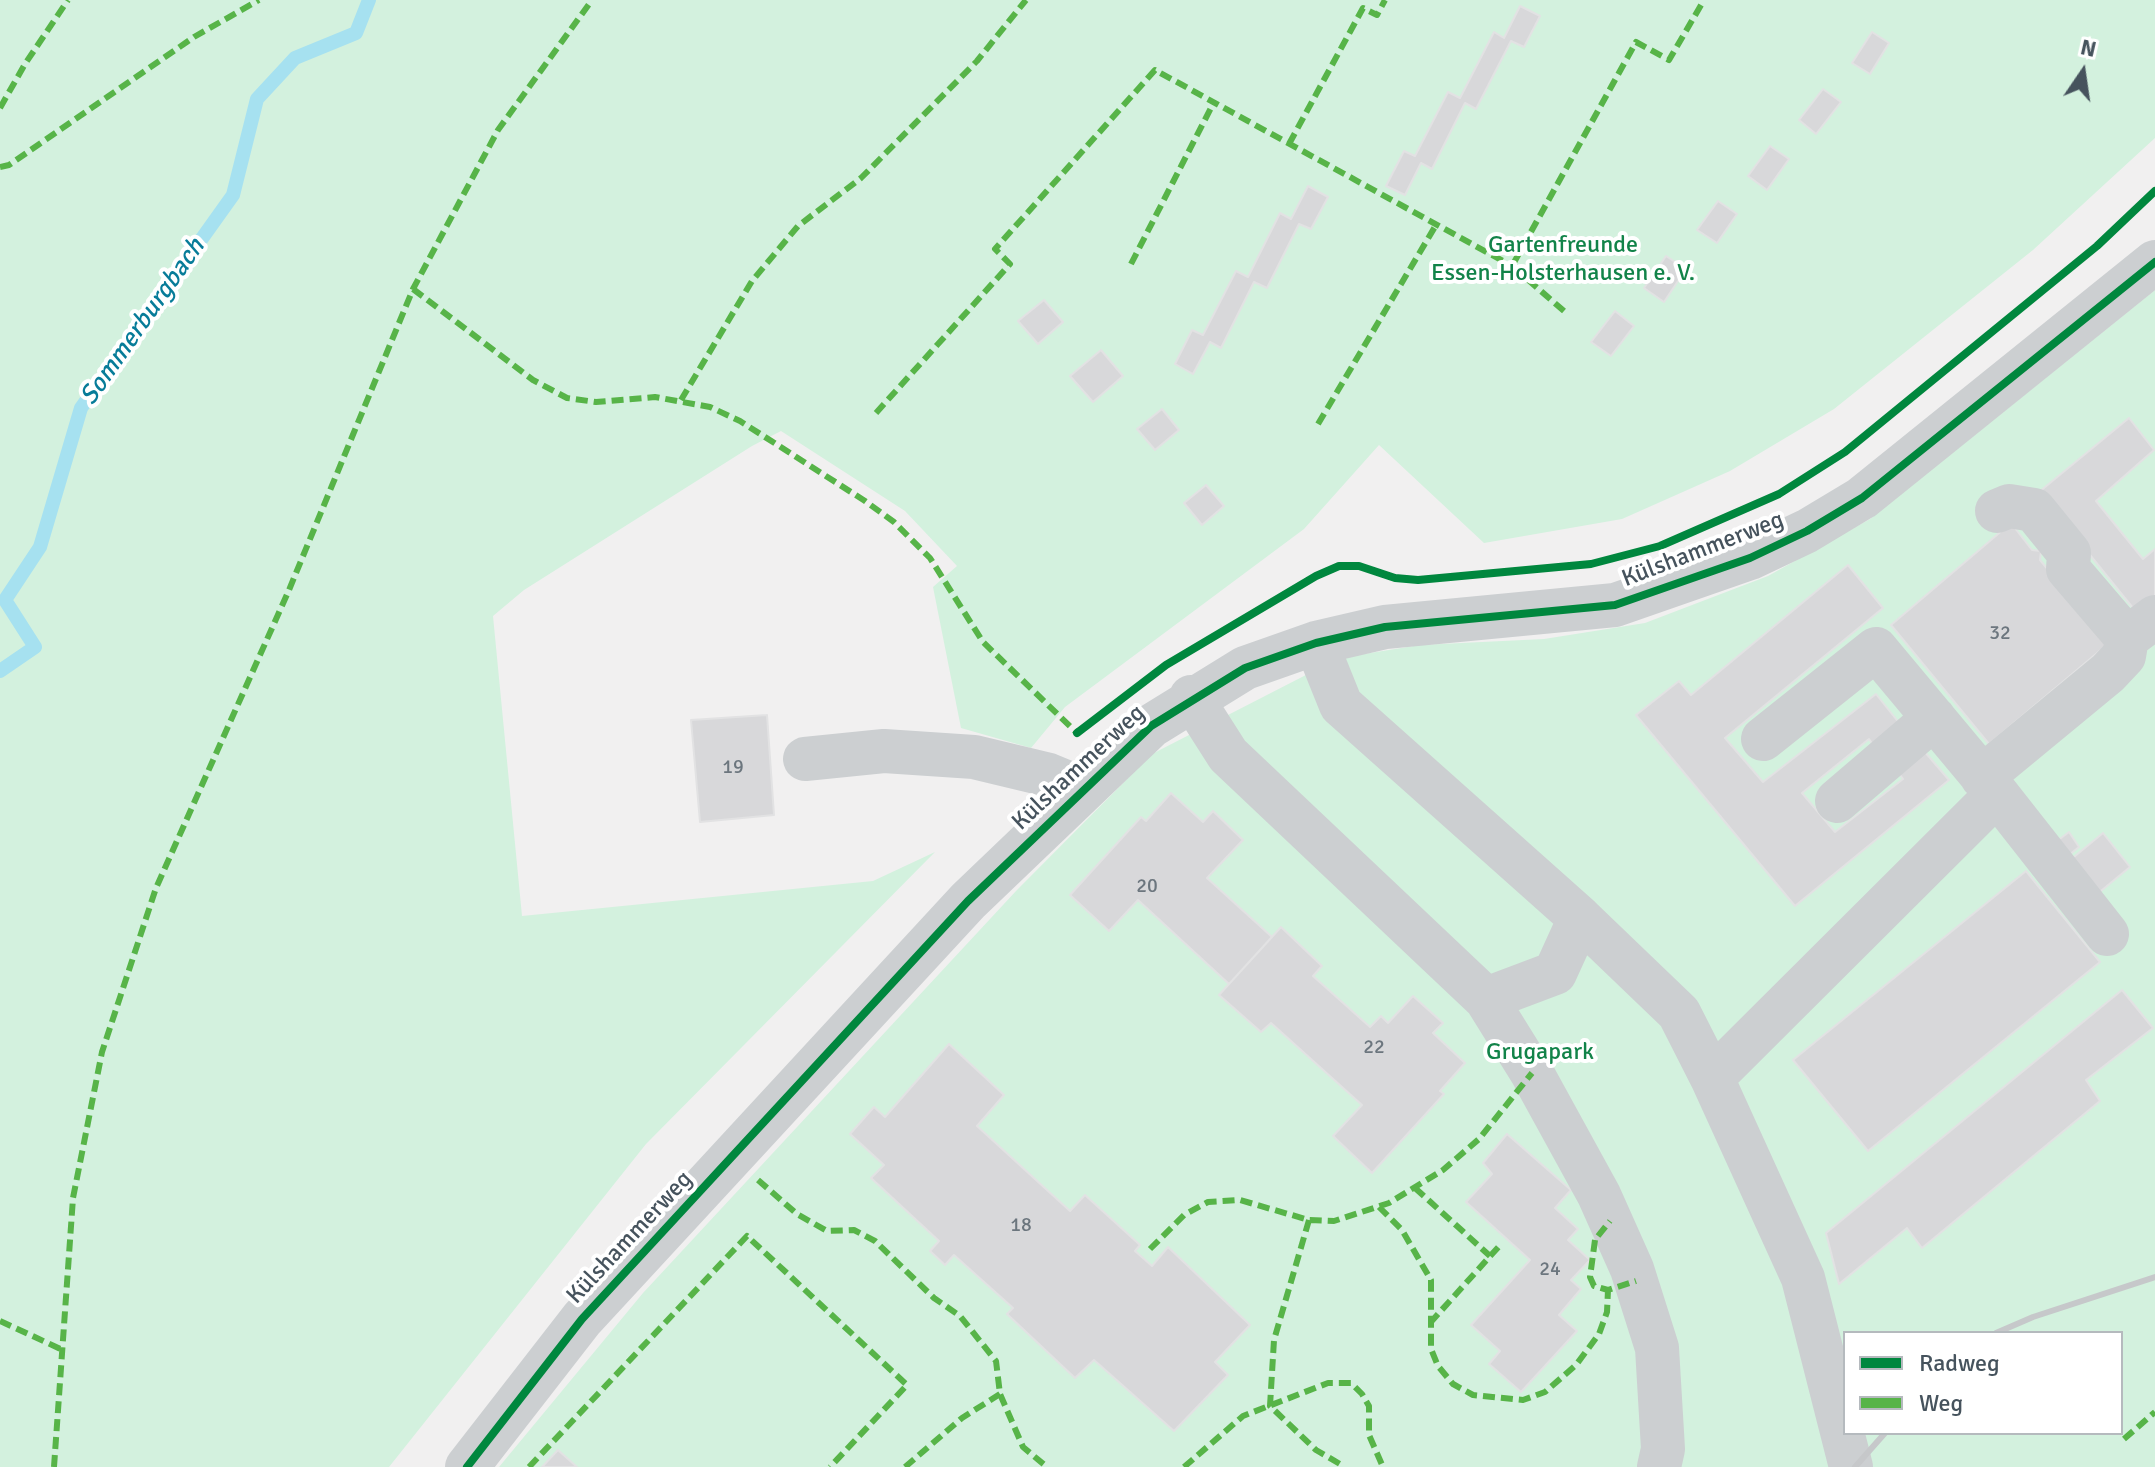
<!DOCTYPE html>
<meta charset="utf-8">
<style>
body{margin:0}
#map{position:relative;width:2155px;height:1467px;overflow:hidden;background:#f1f0f0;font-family:Signika,sans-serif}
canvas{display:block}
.legend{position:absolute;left:1843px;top:1331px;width:280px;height:104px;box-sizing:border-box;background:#fff;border:2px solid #b5babe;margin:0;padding:10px 14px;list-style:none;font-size:24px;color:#46535d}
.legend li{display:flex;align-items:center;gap:16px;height:40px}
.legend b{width:40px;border:2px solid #b5babe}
.north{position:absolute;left:2043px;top:32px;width:80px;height:80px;-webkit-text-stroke:6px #fff;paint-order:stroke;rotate:13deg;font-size:22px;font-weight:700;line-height:32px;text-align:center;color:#46535d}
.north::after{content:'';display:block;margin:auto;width:28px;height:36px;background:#46535d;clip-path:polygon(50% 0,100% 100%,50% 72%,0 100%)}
</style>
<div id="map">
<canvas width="2155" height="1467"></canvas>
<ul class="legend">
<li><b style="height:10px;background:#00873e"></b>Radweg</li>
<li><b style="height:10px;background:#57b448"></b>Weg</li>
</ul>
<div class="north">N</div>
</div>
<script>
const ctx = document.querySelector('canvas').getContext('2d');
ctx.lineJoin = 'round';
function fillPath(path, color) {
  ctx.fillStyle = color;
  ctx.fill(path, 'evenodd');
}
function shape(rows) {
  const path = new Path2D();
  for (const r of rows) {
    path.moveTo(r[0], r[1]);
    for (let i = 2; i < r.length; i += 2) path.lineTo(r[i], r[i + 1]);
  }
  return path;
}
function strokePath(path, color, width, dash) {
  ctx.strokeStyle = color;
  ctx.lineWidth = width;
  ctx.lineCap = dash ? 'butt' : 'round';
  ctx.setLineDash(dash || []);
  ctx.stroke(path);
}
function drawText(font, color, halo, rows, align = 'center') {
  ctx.font = font + ' Signika,sans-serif';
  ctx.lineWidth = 8;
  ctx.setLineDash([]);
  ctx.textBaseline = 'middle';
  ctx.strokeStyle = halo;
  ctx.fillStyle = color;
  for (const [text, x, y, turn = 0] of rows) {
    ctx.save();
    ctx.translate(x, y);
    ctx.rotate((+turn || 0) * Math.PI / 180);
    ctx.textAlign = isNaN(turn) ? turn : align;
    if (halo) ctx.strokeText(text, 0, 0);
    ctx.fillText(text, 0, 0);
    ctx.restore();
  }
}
fillPath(shape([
 [0,0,2155,0,2155,138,2033,250,1834,409,1730,471,1622,519,1484,543,1379,445,1304,529,1065,707,1031,748,961,728,933,587,957,566,905,511,781,431,752,446,524,590,493,616,522,916,873,881,935,852,646,1144,389,1467,0,1467],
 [2155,290,2155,1467,499,1467,643,1293,1016,891,1152,754,1339,658,1420,645,1544,639,1645,623,1768,576,1870,519],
 [1845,1333,2121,1333,2121,1433,1845,1433]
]), '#d3f1de');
strokePath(shape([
 [0,671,35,647,5,600,40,547,81,408,233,195,257,99,295,58,356,33,369,0]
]), '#a6e1f0', 14);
const building = shape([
 [1520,6,1540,16,1524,47,1511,41,1476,109,1465,103,1432,169,1421,163,1405,195,1386,186,1404,151,1415,156,1448,92,1460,98,1494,32,1504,38,1520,6],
 [1872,32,1889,43,1870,74,1852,63,1872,32],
 [1823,89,1841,102,1816,134,1799,120,1823,89],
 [1770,146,1789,159,1767,190,1748,176,1770,146],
 [1308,186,1328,197,1311,229,1299,224,1267,288,1254,282,1221,348,1210,342,1193,374,1175,364,1192,330,1203,335,1236,271,1248,277,1280,213,1291,219,1308,186],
 [1718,201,1737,214,1717,243,1697,230,1718,201],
 [1666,256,1686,269,1664,302,1644,288,1666,256],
 [1044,300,1063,322,1038,344,1018,321,1044,300],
 [1615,311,1634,326,1611,356,1591,342,1615,311],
 [1101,350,1123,376,1093,402,1070,376,1101,350],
 [1162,409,1179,430,1155,450,1137,429,1162,409],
 [2129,418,2154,450,2096,501,2143,559,2155,549,2155,599,2137,613,2039,492,2129,418],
 [1206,485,1224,506,1202,525,1184,503,1206,485],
 [2011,523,2032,550,2041,551,2040,560,2109,643,1989,744,1891,625,2011,523],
 [1848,565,1883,608,1725,738,1763,782,1876,694,1900,724,1873,745,1869,739,1802,793,1835,832,1903,779,1898,772,1924,751,1949,780,1795,906,1636,715,1679,681,1691,695,1848,565],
 [767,715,774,815,700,822,691,720,767,715],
 [1171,793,1203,822,1213,811,1243,840,1207,878,1272,937,1229,984,1138,900,1109,931,1070,895,1141,817,1146,821,1171,793],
 [2069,832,2079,847,2064,859,2053,844,2069,832],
 [2103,833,2130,867,2096,895,2069,861,2103,833],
 [2026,871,2100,962,1868,1151,1793,1060,2026,871],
 [1281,927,1322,966,1313,976,1370,1027,1381,1016,1388,1023,1413,996,1443,1023,1433,1033,1465,1063,1440,1091,1444,1094,1372,1173,1333,1136,1362,1105,1271,1023,1261,1032,1219,995,1281,927],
 [2122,990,2153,1028,2086,1080,2100,1101,1922,1248,1907,1228,1839,1284,1826,1233,2122,990],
 [949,1044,1004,1095,977,1126,1070,1211,1085,1195,1140,1245,1135,1251,1152,1266,1168,1247,1250,1325,1215,1362,1228,1375,1174,1431,1094,1360,1075,1378,1007,1314,1013,1308,954,1255,945,1265,930,1251,939,1241,871,1178,884,1165,850,1134,874,1107,885,1117,949,1044],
 [1507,1134,1571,1190,1555,1208,1578,1229,1568,1240,1590,1260,1571,1280,1581,1289,1559,1315,1577,1331,1521,1392,1489,1364,1500,1351,1471,1325,1530,1260,1466,1202,1492,1174,1483,1163,1507,1134],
 [558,1450,577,1467,542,1467,558,1450]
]);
fillPath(building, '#d8d8da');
strokePath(building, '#e2e2e3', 2);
strokePath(shape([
 [1997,511,2009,506,2034,510,2069,553,2068,569,2127,638],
 [1191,697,1228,755,1486,999,1555,973,1580,918,1341,705,1316,643],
 [805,759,884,751,974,757,1049,775,1083,789],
 [1982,777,2108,673,2124,656,2127,638,2155,617],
 [1997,794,2107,934],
 [1837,801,1934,718],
 [1580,918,1679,1013,1712,1078,1803,1278,1851,1467],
 [1486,999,1532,1073,1599,1195,1632,1269,1657,1348,1663,1449,1659,1467],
 [1712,1078,1997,794,1876,649,1763,739],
 [467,1467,582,1319,968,901,1151,726,1245,668,1316,643,1385,627,1615,605,1750,558,1807,531,1862,498,2155,262]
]), '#cccfd1', 44);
strokePath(shape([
 [1996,1333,2033,1317,2155,1277],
 [1855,1467,1885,1433]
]), '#c6c8ca', 6);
strokePath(shape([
 [0,108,25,64,68,0],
 [1289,144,1363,8,1377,15,1385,0],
 [0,167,9,165,194,37,259,0],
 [1131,264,1214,102],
 [413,289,533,380,567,398,596,402,655,397,710,407,740,421,865,501,894,522,930,558,983,642,1077,733,1083,729],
 [1564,311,1512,266,1636,42,1669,60,1704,0],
 [681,400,752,281,798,226,861,178,977,61,1026,0],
 [876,413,1010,264,995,249,1155,70,1512,266],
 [1318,424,1436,225],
 [758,1180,797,1214,827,1231,854,1230,875,1241,934,1298,960,1316,996,1361,1000,1394,1023,1447,1047,1467],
 [1415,1188,1490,1256],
 [1379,1207,1402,1230,1431,1280,1431,1349,1438,1366,1453,1384,1473,1395,1523,1400,1545,1392,1576,1365,1599,1334,1607,1312,1608,1290],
 [1309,1220,1274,1340,1270,1406,1316,1450,1340,1464,1338,1467],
 [1598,1236,1610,1221],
 [1595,1240,1590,1277,1594,1286,1608,1290,1636,1281],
 [1150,1249,1184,1215,1208,1202,1240,1200,1309,1220,1334,1221,1389,1203,1443,1170,1479,1139,1532,1073],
 [0,1321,65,1351],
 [1430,1323,1502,1243],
 [2124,1439,2155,1412],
 [54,1467,73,1198,102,1052,156,888,289,590,413,289,498,130,592,0],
 [529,1467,747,1236,907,1385,830,1467],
 [905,1467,962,1418,1000,1394],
 [1184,1467,1243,1416,1328,1383,1351,1383,1362,1394,1369,1406,1369,1435,1383,1467]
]), '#57b448', 6, [12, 6]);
strokePath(shape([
 [1077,733,1166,665,1316,576,1339,566,1359,566,1395,578,1418,580,1591,564,1660,546,1779,494,1845,452,2097,246,2155,191],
 [467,1467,582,1319,968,901,1151,726,1245,668,1316,643,1385,627,1615,605,1750,558,1807,531,1862,498,2155,262]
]), '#00873e', 8);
drawText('20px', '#6c767e', null, [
 ["32",2000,634],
 ["19",733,768],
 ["20",1147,887],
 ["22",1374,1048],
 ["18",1021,1226],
 ["24",1550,1270]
]);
drawText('24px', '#128349', '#fff', [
 ["Gartenfreunde",1563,246],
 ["Essen-Holsterhausen e. V.",1563,274],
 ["Grugapark",1540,1053]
]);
drawText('24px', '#46535d', '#fff', [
 ["Külshammerweg",1703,550,-21],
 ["Külshammerweg",1079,768,-43],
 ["Külshammerweg",630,1238,-47]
]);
drawText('italic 26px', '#077c99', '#fff', [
 ["Sommerburgbach",143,322,-55]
]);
</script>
